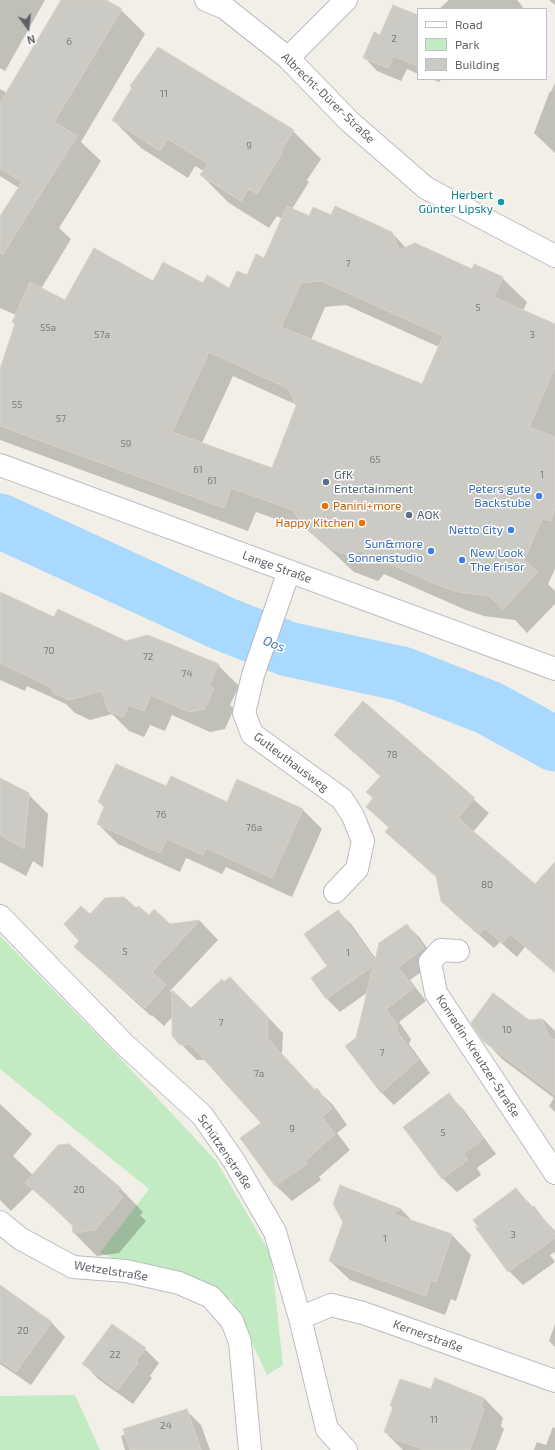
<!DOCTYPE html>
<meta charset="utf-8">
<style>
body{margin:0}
#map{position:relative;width:555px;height:1450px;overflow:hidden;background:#f1efe7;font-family:"Exo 2",sans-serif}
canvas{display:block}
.legend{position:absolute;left:417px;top:8px;width:130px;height:72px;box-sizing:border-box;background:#fff;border:1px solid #bfc0c3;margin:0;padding:5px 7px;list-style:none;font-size:12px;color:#5e6268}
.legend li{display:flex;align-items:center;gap:8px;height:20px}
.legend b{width:20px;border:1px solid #bfc0c3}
.north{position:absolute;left:8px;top:8px;width:40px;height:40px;-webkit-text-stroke:3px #fff;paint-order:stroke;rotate:165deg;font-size:11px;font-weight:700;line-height:16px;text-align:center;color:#5e6268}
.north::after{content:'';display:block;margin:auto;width:14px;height:18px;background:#5e6268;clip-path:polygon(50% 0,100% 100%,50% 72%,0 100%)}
</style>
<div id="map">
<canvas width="555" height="1450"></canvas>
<ul class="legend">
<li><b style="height:5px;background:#fff"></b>Road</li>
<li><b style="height:11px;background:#c2eac3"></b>Park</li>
<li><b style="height:11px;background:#cccac4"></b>Building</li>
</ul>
<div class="north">N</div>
</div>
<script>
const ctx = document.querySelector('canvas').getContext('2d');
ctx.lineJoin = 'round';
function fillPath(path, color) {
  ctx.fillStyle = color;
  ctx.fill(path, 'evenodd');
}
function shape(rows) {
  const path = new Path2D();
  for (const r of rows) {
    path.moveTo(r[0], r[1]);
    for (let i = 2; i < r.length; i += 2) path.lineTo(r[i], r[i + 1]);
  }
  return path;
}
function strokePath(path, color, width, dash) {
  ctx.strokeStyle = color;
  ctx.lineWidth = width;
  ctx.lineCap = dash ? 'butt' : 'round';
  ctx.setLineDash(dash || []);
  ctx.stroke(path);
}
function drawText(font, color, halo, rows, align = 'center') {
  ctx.font = font + ' "Exo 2",sans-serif';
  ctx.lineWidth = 3;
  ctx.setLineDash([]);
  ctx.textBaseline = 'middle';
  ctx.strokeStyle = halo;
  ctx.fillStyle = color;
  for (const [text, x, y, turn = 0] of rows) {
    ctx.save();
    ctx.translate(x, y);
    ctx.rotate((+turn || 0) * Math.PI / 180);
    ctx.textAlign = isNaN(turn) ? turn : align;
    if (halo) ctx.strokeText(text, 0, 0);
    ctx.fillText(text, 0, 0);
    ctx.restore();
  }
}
fillPath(shape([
 [0,936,119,1057,217,1162,271,1255,283,1365,267,1375,232,1300,100,1253,149,1189,0,1069],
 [75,1395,100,1450,0,1450,0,1396]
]), '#c2eac3');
fillPath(shape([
 [0,0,45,0,5,71,0,68],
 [62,0,104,0,121,10,145,34,81,142,101,161,59,228,71,239,41,289,65,301,153,283,203,284,229,289,247,277,264,259,282,219,277,216,269,228,229,203,201,175,204,171,195,166,188,178,141,148,113,120,293,131,321,159,307,180,309,182,292,209,309,217,332,217,392,233,406,248,502,278,527,302,523,311,555,325,555,569,548,584,555,591,555,604,527,633,515,620,484,616,466,610,384,574,378,581,354,572,310,531,256,512,248,531,0,440,0,373,16,325,16,315,0,308,0,218,19,188,0,176,0,89,7,93],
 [346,305,439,347,422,385,311,340,325,307],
 [233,376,297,405,273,469,202,443],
 [449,0,517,0,523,7,521,9,439,9],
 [549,0,555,0,555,5],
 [418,16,418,74,407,69,401,81,377,71,364,57,380,36],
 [431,79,441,79,439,82],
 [555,83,555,153,534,133,550,91,551,92],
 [0,593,55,619,126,642,218,665,239,686,230,705,234,709,225,729,210,732,172,715,165,731,150,725,144,737,129,731,112,714,90,720,75,713,66,704,27,686,25,691,0,680],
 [363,702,489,813,473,832,536,886,555,863,555,973,525,947,517,957,500,942,494,948,456,915,442,901,437,878,386,832,389,828,367,807,374,799,381,777,335,735],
 [0,779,28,794,48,814,43,868,33,861,26,876,0,862],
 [167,787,228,803,302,809,322,829,292,897,226,867,222,874,186,858,180,872,118,844,98,824,105,808,99,802],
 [136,909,149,917,170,925,200,921,218,940,170,991,191,1009,246,994,283,1033,282,1054,316,1091,317,1090,333,1105,347,1125,337,1133,350,1150,319,1177,321,1180,292,1201,276,1186,242,1138,262,1123,205,1060,197,1060,173,1036,173,1016,164,1026,152,1015,151,1016,75,947,80,941,90,915],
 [338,911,351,924,376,959,407,925,420,938,436,961,410,980,426,1001,399,1022,411,1039,409,1044,430,1073,394,1105,381,1092,356,1039,368,992,340,1012,327,999,312,978,329,967],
 [544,1020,555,1031,555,1112,549,1106,554,1098,502,1059,484,1040,529,1021],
 [448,1094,463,1109,496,1154,477,1168,481,1175,457,1192,442,1178],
 [0,1104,32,1134,13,1156,33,1175,120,1188,143,1212,140,1215,146,1221,119,1253,97,1256,74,1233,73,1226,33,1189,11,1211,0,1200],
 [341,1186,401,1209,414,1223,452,1235,471,1255,456,1301,451,1299,445,1315,350,1280,330,1261,344,1222],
 [516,1189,555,1231,555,1252,550,1255,555,1262,523,1285,509,1271,478,1229,481,1230],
 [0,1301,51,1322,65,1337,31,1385,0,1364],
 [555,1324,555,1347,549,1341],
 [145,1349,159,1363,150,1376,152,1378,133,1404,98,1379,84,1364],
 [431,1391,484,1398,503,1418,501,1426,504,1429,496,1450,403,1450,385,1432,394,1408,392,1406],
 [187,1411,201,1425,210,1450,125,1450,121,1436],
 [553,1427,555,1428,555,1450,534,1450,537,1442,546,1445]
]), '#0003');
strokePath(shape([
 [0,521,224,624,288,649,402,674,489,708,555,744]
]), '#a9d9ff', 55);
const building = shape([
 [61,0,106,0,122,9,54,122,77,136,3,254,0,253,0,216,22,182,0,168,0,103,61,0],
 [393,5,418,15,418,66,393,56,388,68,363,58,374,32,380,35,393,5],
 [158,47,294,130,280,152,282,153,257,194,249,189,241,201,200,175,208,164,168,139,160,151,112,120,132,88,130,86,158,47],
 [287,206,309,216,313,207,331,215,335,206,392,232,399,250,415,243,472,269,474,264,503,277,494,297,555,324,555,367,529,427,555,437,555,507,551,521,542,519,524,560,538,572,503,609,489,596,459,592,440,586,359,550,353,557,328,548,301,524,293,510,231,488,224,508,0,426,0,369,15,324,12,322,30,282,65,300,94,248,153,281,163,262,203,283,207,275,229,288,237,271,247,275,256,254,264,258,287,206],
 [321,281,443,336,422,384,281,327,301,283,321,281],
 [209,352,289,389,296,406,272,468,172,432,209,352],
 [0,592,54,617,58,609,126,641,148,635,219,664,209,686,214,688,205,709,189,712,151,695,144,711,129,705,123,717,108,711,102,691,69,700,54,693,52,688,0,663,0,592],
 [363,701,475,798,458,818,535,884,555,862,555,972,510,934,502,943,485,928,479,935,441,901,436,876,385,832,389,827,366,807,373,798,366,792,381,776,334,735,363,701],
 [116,764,166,786,171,776,227,802,237,779,303,809,272,878,206,848,203,855,167,839,160,853,97,824,105,805,98,802,116,764],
 [0,778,29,793,24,849,0,835,0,778],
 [124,897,136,908,138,906,149,915,154,909,170,924,200,920,152,972,166,985,145,1008,74,947,79,941,64,924,81,906,90,914,105,898,124,897],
 [338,910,375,961,379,943,407,924,424,948,398,967,414,988,386,1009,398,1025,396,1030,418,1060,381,1093,345,1046,356,1038,373,966,326,999,311,978,327,966,304,934,338,910],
 [230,977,268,1017,267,1038,315,1090,317,1088,332,1109,322,1117,335,1134,305,1161,307,1164,275,1186,240,1138,261,1123,190,1044,180,1045,172,1036,172,990,191,1008,222,979,224,982,230,977],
 [493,993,529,1020,542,1019,548,1035,555,1040,555,1095,483,1041,471,1023,493,993],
 [449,1093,483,1139,463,1154,468,1160,442,1179,403,1127,449,1093],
 [69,1144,121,1188,117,1192,123,1197,95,1230,73,1233,72,1223,25,1183,58,1145,69,1144],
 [340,1185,401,1209,393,1214,452,1234,436,1282,431,1280,426,1296,329,1261,343,1222,333,1204,340,1185],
 [516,1188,531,1208,534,1206,555,1234,555,1238,508,1272,475,1227,479,1228,473,1220,516,1188],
 [0,1285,52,1322,16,1372,0,1361,0,1285],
 [112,1324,146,1348,136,1361,138,1363,118,1390,82,1364,112,1324],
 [435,1378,484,1398,481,1407,484,1409,470,1450,425,1450,393,1439,394,1436,384,1432,393,1407,390,1406,400,1379,431,1389,435,1378],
 [187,1409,201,1450,130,1450,123,1429,187,1409]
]);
fillPath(building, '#cccac4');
strokePath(building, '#d6d1c5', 1);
const street = shape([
 [206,0,225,8,288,58,349,121,426,188,555,256],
 [288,58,346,0],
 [0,465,555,669],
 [289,571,253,675,244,713,252,734,342,799,353,816,363,841,357,869,335,892],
 [0,916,124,1044,202,1115,234,1161,275,1232,300,1318,327,1429,346,1450],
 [458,951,441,950,430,962,436,993,555,1173],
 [0,1222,21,1239,73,1267,126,1271,179,1283,211,1297,232,1321,240,1342,250,1450],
 [300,1318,331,1305,363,1313,555,1381]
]);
strokePath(street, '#b9bcc1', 24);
strokePath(street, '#fff', 22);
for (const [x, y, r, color] of [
 [501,202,4,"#0f9aa8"],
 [326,482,4,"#5c6f8a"],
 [539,496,4,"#3f7fe0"],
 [325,506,4,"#e8710a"],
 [409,515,4,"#5c6f8a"],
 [362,523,4,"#e8710a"],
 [511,530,4,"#3f7fe0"],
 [431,551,4,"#3f7fe0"],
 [462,560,4,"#3f7fe0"]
]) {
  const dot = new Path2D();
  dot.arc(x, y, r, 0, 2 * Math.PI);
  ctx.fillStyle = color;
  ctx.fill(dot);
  strokePath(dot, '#fff', 1.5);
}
drawText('10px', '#7a7c7f', null, [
 ["2",394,39],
 ["6",69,42],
 ["11",164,94],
 ["9",249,146],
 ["7",348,264],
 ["5",478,308],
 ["55a",48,328],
 ["57a",102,335],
 ["3",532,335],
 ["55",17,405],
 ["57",61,419],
 ["59",126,444],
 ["65",375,460],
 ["61",198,470],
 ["1",542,475],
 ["61",212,481],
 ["70",49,651],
 ["72",148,657],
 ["74",187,674],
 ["78",392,755],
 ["76",161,815],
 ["76a",254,828],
 ["80",487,885],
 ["5",125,952],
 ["1",348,953],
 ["7",221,1023],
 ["10",507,1030],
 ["7",382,1053],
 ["7a",259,1074],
 ["9",292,1129],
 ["5",443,1133],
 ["20",79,1190],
 ["3",513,1235],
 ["1",385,1239],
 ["20",23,1331],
 ["22",115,1355],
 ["11",434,1420],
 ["24",166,1426]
]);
drawText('12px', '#5e6268', '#fff', [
 ["Albrecht-Dürer-Straße",328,98,44],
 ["Lange Straße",277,567,20],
 ["Gutleuthausweg",291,762,37],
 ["Konradin-Kreutzer-Straße",478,1056,57],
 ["Schützenstraße",225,1152,56],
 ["Wetzelstraße",111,1271,9],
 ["Kernerstraße",428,1336,20]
]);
drawText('12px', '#0d838f', '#fff', [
 ["Herbert",493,195],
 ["Günter Lipsky",493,209]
], 'right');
drawText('12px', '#4e5e75', '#fff', [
 ["GfK",334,475],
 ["Entertainment",334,489],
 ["AOK",417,515]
], 'left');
drawText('12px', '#366cbe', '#fff', [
 ["Peters gute",531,489],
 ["Backstube",531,503],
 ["Netto City",503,530],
 ["Sun&more",423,544],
 ["Sonnenstudio",423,558],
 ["New Look",470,553,"left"],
 ["The Frisör",470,567,"left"]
], 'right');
drawText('12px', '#c56008', '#fff', [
 ["Panini+more",333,506],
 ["Happy Kitchen",354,523,"right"]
], 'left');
drawText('italic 13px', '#3e78b8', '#fff', [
 ["Oos",274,644,21]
]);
</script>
